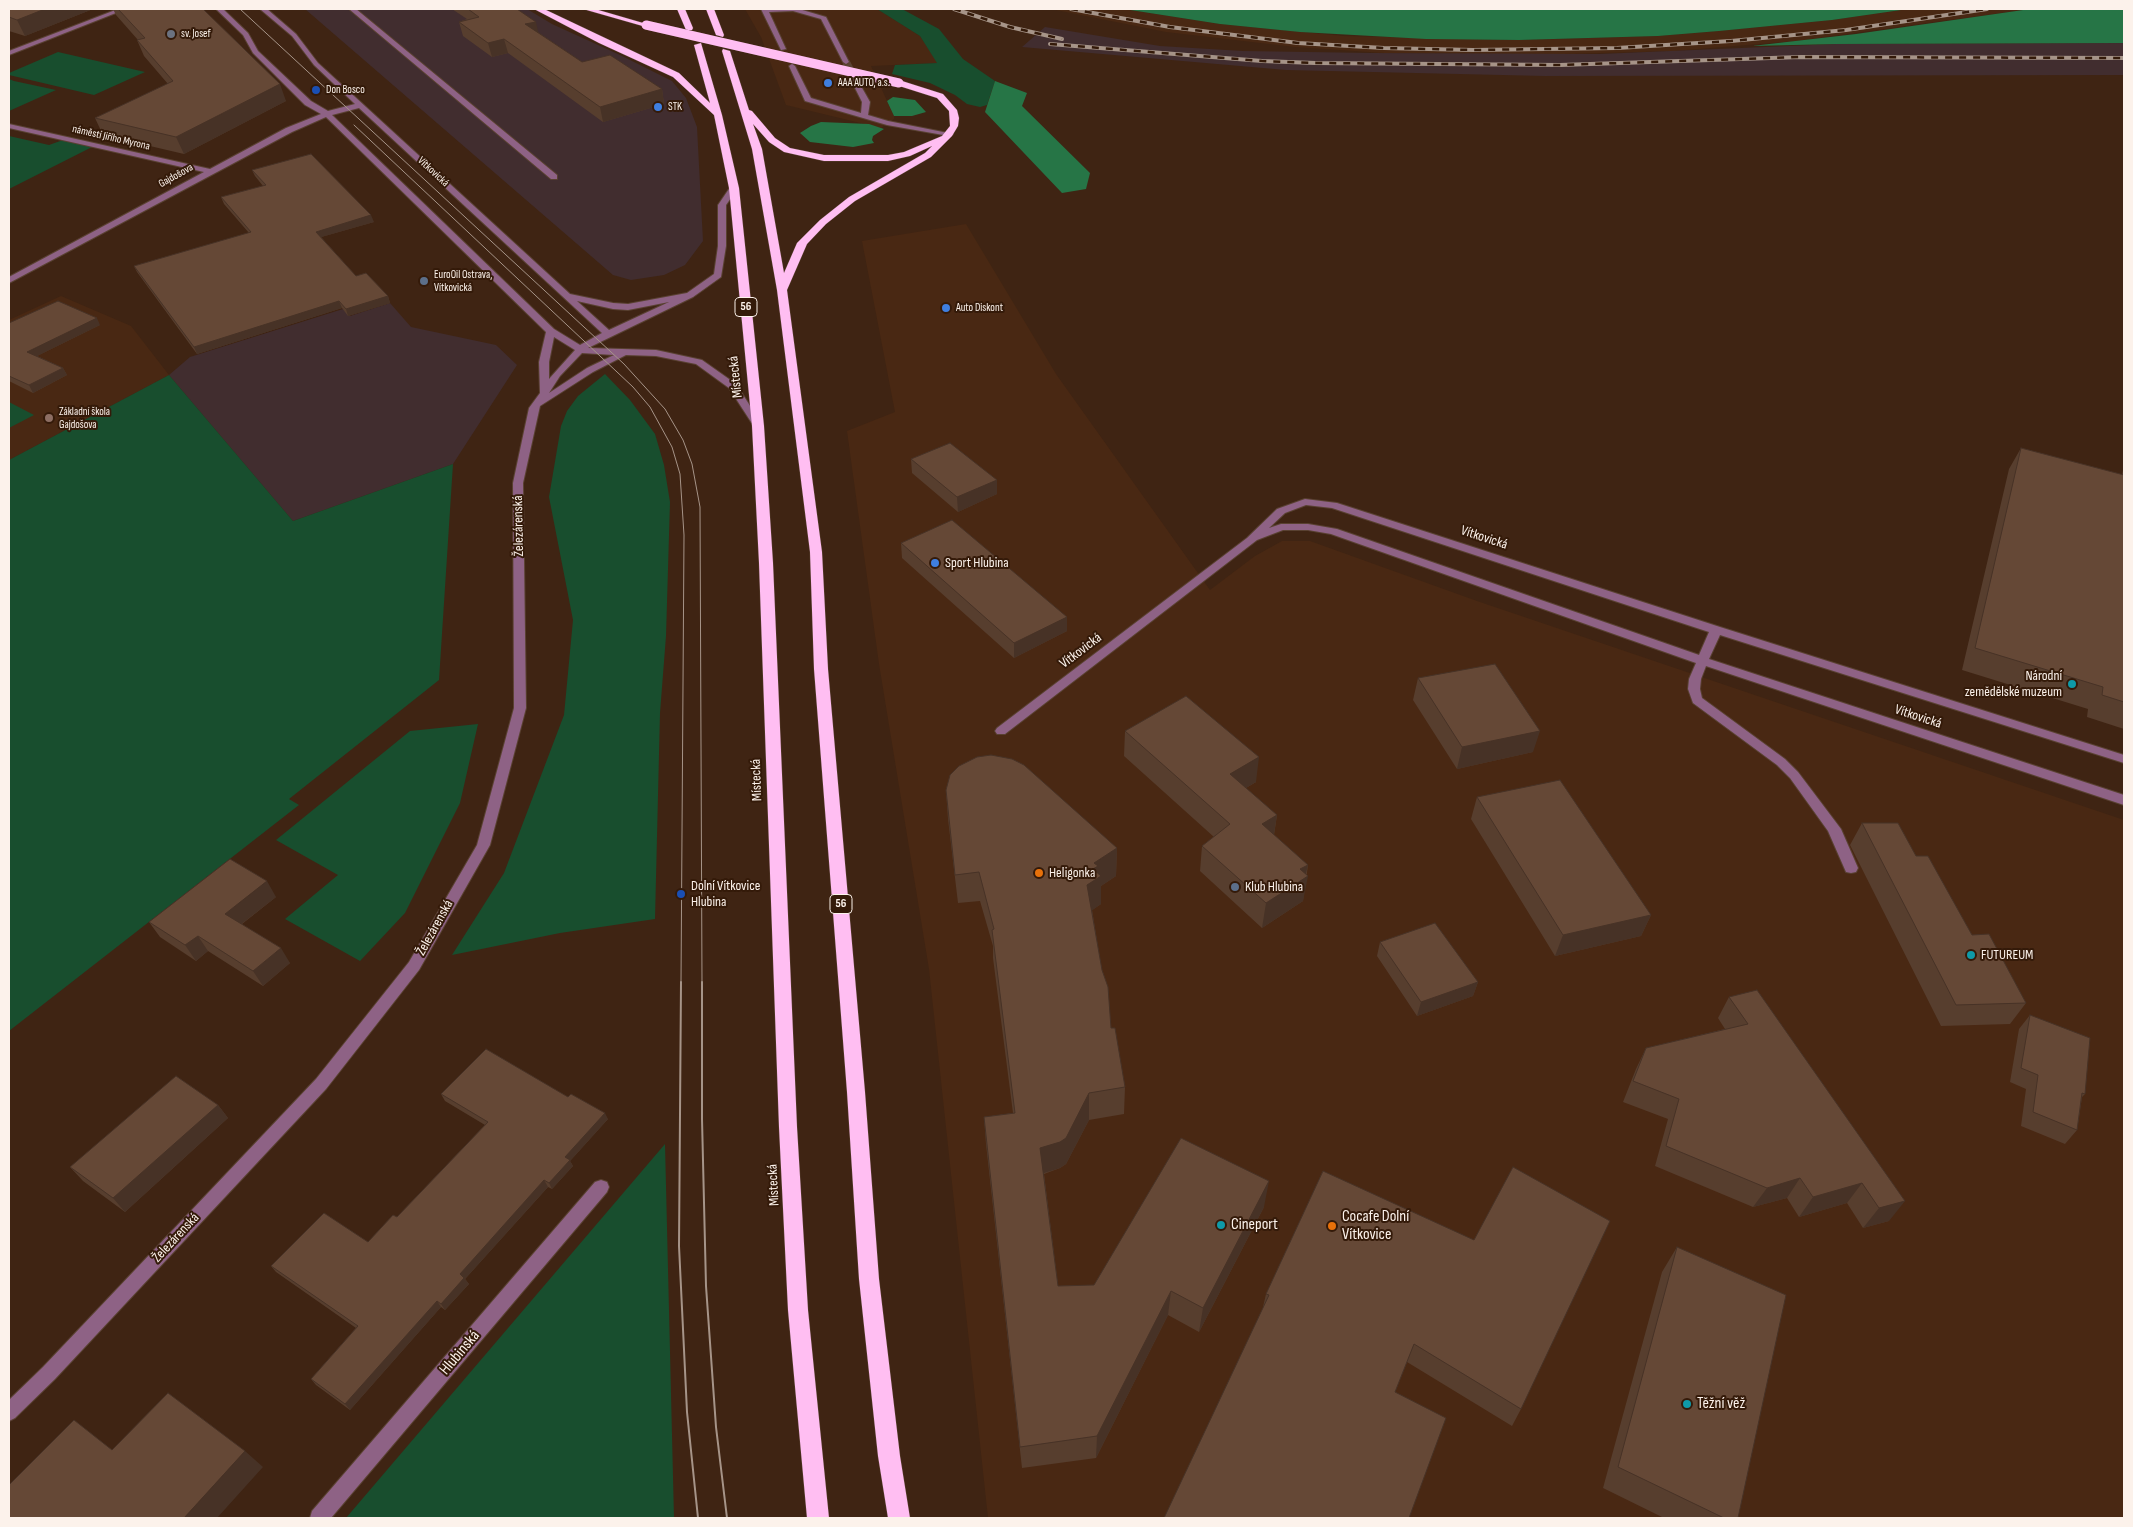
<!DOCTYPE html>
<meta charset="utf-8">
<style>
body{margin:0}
#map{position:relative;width:2133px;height:1527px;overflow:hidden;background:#3f2413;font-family:"Sofia Sans Condensed",sans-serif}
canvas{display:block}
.frame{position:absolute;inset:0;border:10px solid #fcf2eb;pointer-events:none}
</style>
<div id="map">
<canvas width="2133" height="1527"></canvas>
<div class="frame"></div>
</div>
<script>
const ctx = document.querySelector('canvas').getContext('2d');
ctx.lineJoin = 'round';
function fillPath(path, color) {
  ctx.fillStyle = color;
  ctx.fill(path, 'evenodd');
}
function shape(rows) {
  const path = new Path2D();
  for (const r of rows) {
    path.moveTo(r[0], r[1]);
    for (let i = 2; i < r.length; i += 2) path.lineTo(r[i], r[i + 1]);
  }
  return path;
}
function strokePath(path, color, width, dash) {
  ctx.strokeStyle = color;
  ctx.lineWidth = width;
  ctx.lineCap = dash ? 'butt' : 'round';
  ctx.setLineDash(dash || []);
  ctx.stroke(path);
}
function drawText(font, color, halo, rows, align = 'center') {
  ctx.font = font + ' "Sofia Sans Condensed",sans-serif';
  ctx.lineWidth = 4;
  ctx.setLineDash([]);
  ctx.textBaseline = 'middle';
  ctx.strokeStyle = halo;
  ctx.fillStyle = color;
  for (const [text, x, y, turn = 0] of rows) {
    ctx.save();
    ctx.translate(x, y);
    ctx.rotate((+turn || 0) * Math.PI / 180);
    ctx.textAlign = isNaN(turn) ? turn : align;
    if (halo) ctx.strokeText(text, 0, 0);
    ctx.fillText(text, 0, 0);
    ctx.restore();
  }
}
fillPath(shape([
 [745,9,877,9,920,36,938,63,871,66,894,116,894,119,881,128,786,105,761,37],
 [1051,9,1124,9,1220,24,1344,36,1519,40,1658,36,1719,31,1832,20,1908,9,2030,9,1796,41,1674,51,1528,55,1384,53,1295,47,1166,32],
 [966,224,1056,374,1210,590,1255,556,1282,541,1310,541,1477,601,2124,820,2124,1518,988,1518,929,969,879,664,847,431,895,412,862,241],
 [61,296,131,326,169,375,9,460,9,320]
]), '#492813');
fillPath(shape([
 [305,9,527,9,552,24,620,55,672,81,686,98,697,127,703,241,685,265,664,275,631,280,613,275],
 [1045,27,1160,46,1243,51,1372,53,1599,54,1836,44,2124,43,2124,75,1545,76,1286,70,1022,47],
 [390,303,411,327,496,345,517,365,453,464,293,521,169,375,190,357,343,309,350,316]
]), '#412d2f');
fillPath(shape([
 [877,9,902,9,939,29,963,59,995,81,987,105,980,107,967,104,955,95,930,83,892,74,895,65,937,63,920,36],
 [58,52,145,72,94,95,9,75,9,73],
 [9,79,14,81,56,90,9,111],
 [9,136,49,145,63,140,92,147,9,189],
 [605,374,630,400,655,434,664,465,670,502,666,636,660,713,655,919,560,933,452,955,504,873,564,715,573,620,549,497,561,426,567,411,578,396],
 [169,375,293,521,453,464,439,680,289,799,299,805,9,1031,9,460],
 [9,402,34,415,9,428],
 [478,724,460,803,405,913,360,961,285,919,338,875,276,840,410,731],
 [665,1144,674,1518,346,1518]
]), '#184e2e');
fillPath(shape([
 [1124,9,1908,9,1832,20,1719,31,1658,36,1519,40,1426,39,1300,32,1220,24],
 [2030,9,2124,9,2124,43,1836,44,1752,46,1856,34],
 [995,81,1027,93,1022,106,1090,173,1086,189,1062,193,985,112],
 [893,97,915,100,926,112,912,116,894,116,887,101],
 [821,122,869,124,884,129,873,136,872,140,874,143,853,147,810,142,800,133,811,126]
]), '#267546');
strokePath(shape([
 [846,62,855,80]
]), '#5b4333', 8, [8, 4]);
const minor = shape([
 [118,9,126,9,9,55,9,51,118,9],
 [216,9,223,9,248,33,258,51,311,101,328,111,355,104,314,65,292,36,260,9,267,9,296,34,318,63,570,294,613,303,628,304,687,293,714,274,718,246,718,205,731,186,737,186,738,188,726,205,726,246,721,277,693,297,588,348,656,350,702,360,736,384,763,426,761,428,755,428,729,388,696,364,656,356,626,355,593,372,540,406,523,483,526,708,490,845,419,970,326,1089,55,1379,15,1418,9,1421,9,1400,43,1367,316,1079,409,962,477,845,514,708,513,483,529,408,540,393,539,362,546,332,326,117,292,132,9,283,9,277,204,172,9,128,9,124,210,169,286,128,321,114,305,105,253,53,243,35,216,9],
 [359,108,602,333,580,345,554,329,332,115,359,108],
 [577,301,613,309,628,310,669,302,609,330,577,301],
 [554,337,575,350,549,379,549,362,554,337],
 [582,353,614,355,587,368,549,393,560,376,582,353],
 [349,9,356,9,557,175,557,179,551,179,349,9],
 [761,9,799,9,826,17,849,62,846,64,843,62,821,19,793,11,769,12,786,49,781,50,761,9],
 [792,64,795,66,811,98,861,113,862,102,851,80,857,79,870,102,868,115,888,121,953,134,949,136,887,125,805,101,789,66,792,64],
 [1305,499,1337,503,1720,627,2124,755,2124,763,1720,635,1709,659,2124,795,2124,805,1706,666,1701,679,1700,689,1702,698,1785,759,1798,772,1841,829,1858,868,1856,872,1851,873,1846,872,1828,831,1790,778,1777,765,1693,703,1688,689,1689,679,1696,663,1331,534,1308,530,1283,530,1257,540,1005,734,997,734,995,731,997,728,1247,538,1277,509,1305,499],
 [1306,505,1332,508,1709,632,1699,655,1337,529,1308,524,1281,524,1269,528,1285,513,1306,505],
 [601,1180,607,1182,609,1187,607,1192,331,1518,310,1518,312,1511,595,1182,601,1180]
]);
const highway = shape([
 [534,9,544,9,679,73,710,103,694,45,701,43,722,115,739,188,764,426,773,563,797,1127,808,1310,829,1518,807,1518,788,1310,779,1127,759,563,752,426,729,188,714,115,673,77,599,43,534,9],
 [583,9,595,9,650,25,646,27,583,9],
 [677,9,685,9,693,28,692,30,686,30,677,9],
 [706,9,714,9,724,35,723,37,716,35,706,9],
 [723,49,730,51,749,110,752,111,775,138,790,148,824,155,888,155,904,152,942,136,950,126,949,111,937,98,896,85,895,83,899,80,943,94,957,110,959,118,958,126,952,136,931,157,855,201,826,224,807,244,787,290,822,552,828,669,865,1092,879,1279,900,1456,910,1518,888,1518,878,1456,859,1279,847,1092,814,669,810,552,777,290,752,149,722,51,723,49],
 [753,124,769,142,784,152,824,161,888,161,910,156,932,146,925,153,849,197,820,220,797,243,784,273,762,149,753,124]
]);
strokePath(minor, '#594131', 2);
strokePath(highway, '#594131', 1);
fillPath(minor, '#8e6285');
fillPath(highway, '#ffbef2');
strokePath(shape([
 [240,9,624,364,665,409,683,440,692,464,700,507,702,983],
 [354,125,633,387,650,407,672,447,680,474,684,535,681,983]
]), '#a69488', 1);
strokePath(shape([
 [681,982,679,1246,687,1412,698,1518],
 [702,982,702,1119,706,1286,716,1427,727,1518]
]), '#a69488', 2);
const rail = shape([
 [954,9,1010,27,1062,39],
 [1071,9,1170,27,1298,43,1384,48,1473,50,1617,48,1731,41,1846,30,1987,9],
 [1050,44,1262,61,1315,63,1560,65,1801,57,2124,58]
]);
strokePath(rail, '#a69488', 4);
strokePath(rail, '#341a09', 2.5, [7]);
const highwayBridge = shape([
 [646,25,899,83]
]);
strokePath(highwayBridge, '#594131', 9, []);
strokePath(highwayBridge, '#ffbef2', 9);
fillPath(shape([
 [9,9,93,9,25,36,9,31],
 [110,9,203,9,286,101,184,154,103,135,95,118,168,84,144,56,137,40,138,40,116,15,113,9,111,10],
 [452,9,517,9,539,33,582,62,662,89,664,104,603,122,508,53,492,57,463,36,459,22,467,19],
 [252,170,374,222,321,237,356,276,388,296,390,303,348,316,342,308,197,354,137,272,134,266,249,233,224,204,221,197,263,186,255,176],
 [9,323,100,325,37,356,63,368,67,375,33,393,9,381],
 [2021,448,2122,475,2124,465,2124,729,2087,717,2088,709,1962,670,2009,469],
 [911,459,997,480,997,494,958,512,912,473],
 [901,543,1067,631,1014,658,902,558],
 [1418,678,1533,752,1457,769,1413,700],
 [1125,731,1256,782,1246,788,1277,815,1274,835,1308,865,1303,901,1262,928,1200,871,1202,846,1214,837,1124,756],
 [946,790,1117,848,1116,876,1101,886,1101,904,1092,910,1111,1028,1125,1087,1124,1114,1089,1120,1066,1164,1060,1168,1044,1174,1058,1286,1094,1285,1264,1207,1199,1332,1168,1315,1096,1458,1022,1468,986,1144,984,1117,1013,1113,993,958,993,946,980,901,958,903,948,819],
 [1477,797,1651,915,1641,936,1555,956,1471,819],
 [1862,823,1916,856,1972,935,2026,1003,2010,1024,1941,1026,1850,845],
 [276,897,242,924,290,963,263,986,208,951,196,961,160,937,149,922],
 [1380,942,1478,982,1473,996,1417,1016,1377,956],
 [1729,997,1889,1221,1863,1228,1847,1203,1799,1217,1787,1198,1753,1207,1655,1166,1668,1119,1623,1102,1636,1069,1646,1048,1725,1029,1718,1018],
 [2030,1015,2085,1094,2082,1097,2077,1130,2065,1144,2021,1126,2026,1089,2010,1082,2019,1029],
 [441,1094,568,1097,608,1119,570,1161,573,1166,552,1189,548,1187,465,1279,469,1284,445,1310,441,1307,350,1410,316,1385,311,1379,356,1328,276,1272,271,1266,368,1242,397,1217,485,1125,445,1101],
 [218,1105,228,1118,125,1212,83,1181,70,1167],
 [1323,1171,1521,1409,1512,1426,1407,1362,1395,1392,1263,1307,1266,1294],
 [1677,1247,1738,1518,1664,1518,1603,1488,1662,1272]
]), '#573e2e');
fillPath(shape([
 [45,9,93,9,25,36,17,20],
 [536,22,539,36,525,24],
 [504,39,508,53,492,57,488,43],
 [280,84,286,101,184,154,176,137],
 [662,89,664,104,603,122,600,107],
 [371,215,374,222,318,238,316,232],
 [388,296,390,303,348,316,346,309],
 [339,301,342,308,197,354,194,347],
 [97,318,100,325,31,359,27,352],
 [63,368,67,375,33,393,29,385],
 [997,480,997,494,958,512,957,497],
 [1067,617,1067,631,1014,658,1014,643],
 [1540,731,1533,752,1457,769,1462,747],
 [1259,757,1256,782,1227,799,1230,774],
 [1277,815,1273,840,1262,824],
 [1117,848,1116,876,1101,886,1101,904,1087,914,1087,885,1094,863],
 [1308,865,1305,877,1308,876,1303,901,1262,928,1266,903,1300,869],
 [267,881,276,897,235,929,225,914],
 [1651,915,1641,936,1555,956,1563,935],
 [198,936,208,951,196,961,185,945],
 [281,948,290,963,263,986,253,971],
 [1478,982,1473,996,1417,1016,1421,1002],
 [1089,1093,1089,1120,1066,1164,1060,1168,1041,1174,1040,1148],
 [218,1105,228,1118,125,1212,113,1198],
 [605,1113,608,1119,570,1161,573,1166,552,1189,549,1183,565,1157],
 [1800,1178,1787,1198,1753,1207,1767,1188],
 [544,1180,548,1187,465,1279,469,1284,445,1310,441,1304,460,1274],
 [1269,1181,1264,1207,1199,1332,1203,1308],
 [1862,1183,1847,1203,1799,1217,1813,1197],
 [1905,1201,1889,1221,1863,1228,1879,1208],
 [1171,1291,1168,1315,1096,1458,1097,1436],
 [437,1301,441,1307,350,1410,345,1404],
 [245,1451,263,1467,217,1518,184,1518]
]), '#473226');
const building = shape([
 [9,9,45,9,17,20,9,17,9,9],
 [118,9,203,9,280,84,176,137,95,118,173,81,137,40,145,38,118,9],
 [468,9,517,9,536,22,525,24,582,62,610,55,662,89,600,107,504,39,488,43,459,22,479,17,468,9],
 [311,154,371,215,316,232,356,276,366,273,388,296,346,309,339,301,194,347,134,266,251,232,221,197,266,185,252,170,311,154],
 [58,301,97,318,27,352,63,368,29,385,9,376,9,323,58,301],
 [950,443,997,480,957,497,911,459,950,443],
 [2021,448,2124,475,2124,702,2102,695,2103,687,1975,648,2021,448],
 [952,520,1067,617,1014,643,901,543,952,520],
 [1495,664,1540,731,1462,747,1418,678,1495,664],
 [1186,696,1259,757,1230,774,1277,815,1262,824,1308,865,1300,869,1308,876,1266,903,1202,846,1230,824,1125,731,1186,696],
 [991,755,1012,759,1024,765,1117,848,1094,863,1098,866,1093,869,1101,876,1087,885,1102,970,1108,987,1111,1028,1115,1028,1125,1087,1089,1093,1066,1138,1060,1142,1040,1148,1058,1286,1094,1285,1181,1138,1269,1181,1203,1308,1171,1291,1097,1436,1020,1447,984,1117,1015,1113,992,930,994,929,979,872,955,875,946,790,950,775,959,766,977,757,991,755],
 [1560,780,1651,915,1563,935,1477,797,1560,780],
 [1862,823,1898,823,1916,856,1928,856,1972,935,1989,934,2026,1003,1956,1005,1862,823],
 [230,859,267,881,225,914,281,948,253,971,198,936,185,945,149,922,230,859],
 [1435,923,1478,982,1421,1002,1380,942,1435,923],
 [1757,990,1905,1201,1879,1208,1862,1183,1813,1197,1800,1178,1767,1188,1666,1146,1679,1099,1633,1081,1646,1048,1748,1024,1729,997,1757,990],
 [2030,1015,2090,1038,2085,1094,2082,1093,2077,1130,2033,1112,2038,1075,2021,1068,2030,1015],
 [486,1049,568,1097,571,1094,605,1113,565,1157,570,1160,549,1183,544,1180,460,1274,464,1278,441,1304,437,1301,345,1404,311,1379,358,1326,271,1266,324,1213,368,1242,393,1215,397,1217,488,1122,441,1094,486,1049],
 [176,1076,218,1105,113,1198,70,1167,176,1076],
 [1513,1167,1610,1221,1521,1409,1414,1344,1395,1392,1446,1418,1409,1518,1164,1518,1269,1295,1266,1294,1323,1171,1474,1240,1513,1167],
 [1677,1247,1786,1295,1738,1518,1724,1518,1618,1467,1677,1247],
 [168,1393,245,1451,184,1518,9,1518,9,1485,74,1420,112,1450,168,1393]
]);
fillPath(building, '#654836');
strokePath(building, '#473226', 1);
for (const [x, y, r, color] of [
 [171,34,5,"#6b7280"],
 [828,83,5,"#3f7fe0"],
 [316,90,5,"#1a4fb4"],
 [658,107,5,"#3f7fe0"],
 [424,281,5,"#5c6f8a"],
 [946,308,5,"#3f7fe0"],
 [49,418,5,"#8d6e63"],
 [935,563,5,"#3f7fe0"],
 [2072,684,5,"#0f9aa8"],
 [1039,873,5,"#e8710a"],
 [1235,887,5,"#5c6f8a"],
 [681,894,5,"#1a4fb4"],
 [1971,955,5,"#0f9aa8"],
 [1221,1225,5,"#0f9aa8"],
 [1332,1226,5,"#e8710a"],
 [1687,1404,5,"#0f9aa8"]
]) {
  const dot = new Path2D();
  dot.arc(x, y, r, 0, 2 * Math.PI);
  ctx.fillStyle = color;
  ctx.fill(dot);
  strokePath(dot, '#341a09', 2);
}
drawText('11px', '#fcf2eb', '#341a09', [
 ["sv. Josef",181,34],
 ["AAA AUTO, a.s.",838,83],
 ["Don Bosco",326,90],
 ["STK",668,107],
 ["EuroOil Ostrava,",434,275],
 ["Vítkovická",434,288],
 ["Auto Diskont",956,308],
 ["Základní škola",59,412],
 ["Gajdošova",59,425]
], 'left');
drawText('11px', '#fcf2eb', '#341a09', [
 ["náměstí Jiřího Myrona",111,138,13],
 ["Vítkovická",433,172,43],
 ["Gajdošova",176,176,-29]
]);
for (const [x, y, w] of [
 [746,307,22],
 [841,904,22]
]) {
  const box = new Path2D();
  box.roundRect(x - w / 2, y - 9.5, w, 19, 4);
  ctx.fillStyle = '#341a09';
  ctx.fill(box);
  strokePath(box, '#fcf2eb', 1);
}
drawText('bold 12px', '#fcf2eb', null, [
 ["56",746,307],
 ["56",841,904]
]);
drawText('14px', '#fcf2eb', '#341a09', [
 ["Místecká",736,377,-96],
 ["Železárenská",519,526,-91],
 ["Vítkovická",1484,538,18],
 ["Vítkovická",1081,651,-37],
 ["Vítkovická",1918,717,18],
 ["Místecká",757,780,-92],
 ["Železárenská",435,928,-61],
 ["Místecká",774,1185,-93],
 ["Železárenská",176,1238,-47]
]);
drawText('14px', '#fcf2eb', '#341a09', [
 ["Sport Hlubina",945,563],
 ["Národní",2062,676,"right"],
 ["zemědělské muzeum",2062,692,"right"],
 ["Heligonka",1049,873],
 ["Dolní Vítkovice",691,886],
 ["Hlubina",691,902],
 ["Klub Hlubina",1245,887],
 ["FUTUREUM",1981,955]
], 'left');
drawText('16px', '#fcf2eb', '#341a09', [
 ["Cocafe Dolní",1342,1217],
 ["Vítkovice",1342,1235],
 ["Cineport",1231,1225],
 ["Těžní věž",1697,1404]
], 'left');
drawText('16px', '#fcf2eb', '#341a09', [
 ["Hlubinská",460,1353,-50]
]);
</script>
